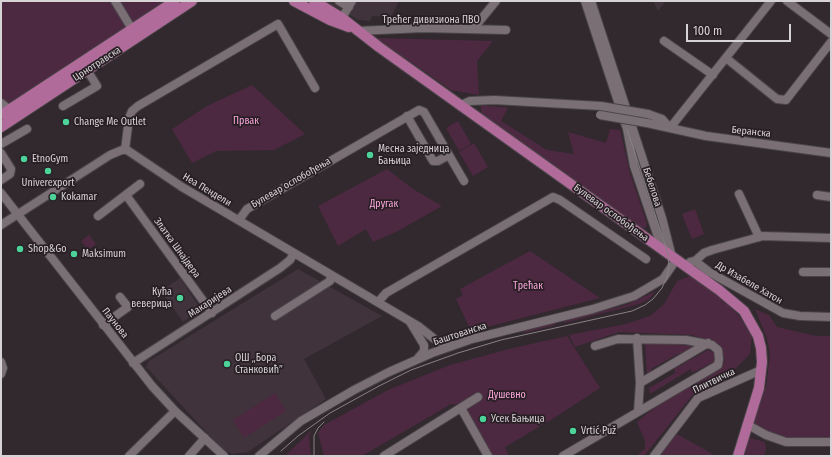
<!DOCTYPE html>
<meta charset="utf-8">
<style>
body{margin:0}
#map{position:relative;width:832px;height:457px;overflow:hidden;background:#31292e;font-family:"Fira Sans Condensed",sans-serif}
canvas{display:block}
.frame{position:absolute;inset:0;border:2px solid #d7d2d5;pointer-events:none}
.scale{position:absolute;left:686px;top:24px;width:105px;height:18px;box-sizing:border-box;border:2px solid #d7d2d5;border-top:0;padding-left:5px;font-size:12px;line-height:14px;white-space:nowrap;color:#d7d2d5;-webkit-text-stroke:3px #271f24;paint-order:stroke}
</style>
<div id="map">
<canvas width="832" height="457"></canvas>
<div class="frame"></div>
<div class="scale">100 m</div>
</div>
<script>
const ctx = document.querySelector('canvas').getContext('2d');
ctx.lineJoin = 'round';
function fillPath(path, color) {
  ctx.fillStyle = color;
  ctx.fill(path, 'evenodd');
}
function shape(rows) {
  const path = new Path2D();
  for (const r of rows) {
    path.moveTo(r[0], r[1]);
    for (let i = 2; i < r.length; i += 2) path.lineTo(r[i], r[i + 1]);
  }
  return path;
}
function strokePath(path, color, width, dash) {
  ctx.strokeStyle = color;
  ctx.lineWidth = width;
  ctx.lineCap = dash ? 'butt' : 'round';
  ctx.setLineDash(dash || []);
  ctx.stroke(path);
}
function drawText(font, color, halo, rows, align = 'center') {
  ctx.font = font + ' "Fira Sans Condensed",sans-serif';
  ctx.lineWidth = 3.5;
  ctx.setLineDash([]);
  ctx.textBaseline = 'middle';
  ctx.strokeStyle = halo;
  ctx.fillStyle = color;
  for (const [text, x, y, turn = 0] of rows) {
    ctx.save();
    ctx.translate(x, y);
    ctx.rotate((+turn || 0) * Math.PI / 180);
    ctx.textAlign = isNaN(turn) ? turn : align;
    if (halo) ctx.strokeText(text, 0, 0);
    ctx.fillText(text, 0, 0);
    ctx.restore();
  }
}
fillPath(shape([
 [325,1,399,1,391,17,372,16,370,21,359,20],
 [653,1,666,1,658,11],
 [298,269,382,316,304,359,326,399,248,452,232,454,222,449,146,367,149,361],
 [180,278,200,308,197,312,183,322,161,291]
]), '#40333b');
fillPath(shape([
 [1,1,165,1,1,108],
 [376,38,493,41,477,61,479,95,451,90],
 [252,85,305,134,274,150,216,151,192,163,172,129,207,106],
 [481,105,508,108,501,121,547,150,574,154,568,132,606,143,610,129,620,130,630,173,647,224,646,228,638,228,558,168,481,116],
 [458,121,471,144,459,151,446,128],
 [474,143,488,167,473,176,459,152],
 [387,169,413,189,442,206,398,231,373,242,366,229,338,246,318,206],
 [695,209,704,234,692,239,682,214],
 [89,235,96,244,88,250,81,241],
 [530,251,600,298,471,331,456,299,463,295,460,289],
 [690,276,727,303,740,317,752,334,750,354,734,370,695,392,644,456,636,456,645,449,645,441,637,422,658,405,702,380,725,361,719,344,692,335,619,332,575,347,569,335,626,324,650,316,664,304,677,281],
 [656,291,649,299,639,304,564,323,564,321,626,305],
 [755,309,769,315,777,327,816,336,831,336,831,442,786,442,748,425,759,388,766,388,770,354,767,338],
 [555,323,555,325,524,333,523,331],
 [567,336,600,388,554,418,505,447,509,456,491,456,462,405,451,404,362,456,324,456,318,433,324,425,388,390,450,365,509,349],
 [645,341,703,344,684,356,678,354,651,369,652,374,647,377],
 [708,350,716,354,715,361,692,373,691,369,650,394,649,388,675,373,674,369],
 [275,393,286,411,244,438,233,420],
 [312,430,309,436,311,456,285,456],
 [677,434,716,456,659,456],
 [746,437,765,442,766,449,764,456,740,456]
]), '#4d2941');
const minor = shape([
 [115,1,132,29],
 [339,1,349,7],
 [585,1,627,129,634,166,662,249],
 [591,1,662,218,672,257],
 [787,1,831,34],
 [342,18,352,1],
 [473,29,496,1],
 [357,31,424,28,506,30],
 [664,41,713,75],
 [726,58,777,99,786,100,831,42],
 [1,103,10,110],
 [461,105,470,101,494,100,601,106],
 [63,106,97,86,87,70],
 [648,114,662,119,670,128],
 [407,116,433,161,438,161,449,155],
 [647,123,706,136,831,153],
 [670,128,771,1],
 [1,144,27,129],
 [125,150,129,118,132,111,138,106,278,24,315,88],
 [1,153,11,169,10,174,1,180],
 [1,193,152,386,175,411,224,456],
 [739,194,759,237],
 [126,195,212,313],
 [817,195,831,197],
 [98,216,140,184],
 [239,220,247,209,419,110,424,112,464,181],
 [1,225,110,155,122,150,127,150,182,187,418,326,437,341,452,345],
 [695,261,704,253,712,250,763,236,831,238],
 [686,266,690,262,695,261,709,272,783,313,800,316,831,317],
 [803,272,831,272],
 [378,302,386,293,553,197,560,200,646,259],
 [275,316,330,281,331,275],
 [410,322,424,345,424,351,418,358],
 [103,325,128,307,120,297],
 [637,338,640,383,638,412],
 [1,362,3,368,1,374],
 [133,363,280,268,290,260,294,253],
 [640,383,708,343],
 [461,408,488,456],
 [748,425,766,435,786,442,831,442],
 [129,456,175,411],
 [189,456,205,438],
 [259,456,301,421,354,390,389,372,432,353,472,339,593,309,634,296,663,279,676,260],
 [384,456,478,397],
 [563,456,718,365,719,359,718,350,712,345,686,340,618,339,595,346],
 [654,456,698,398,761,370]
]);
const major = shape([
 [294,1,330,20,349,27],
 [314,1,342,18,379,47,719,290,744,311,758,336,761,348,762,362,759,388,738,456],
 [1,115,175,1],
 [1,127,192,1]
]);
strokePath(minor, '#4a4448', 10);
strokePath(major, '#4a4448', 12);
strokePath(minor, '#796f75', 8);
strokePath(major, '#b16b9a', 10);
strokePath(shape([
 [281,451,298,436,330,413,379,386,411,370,458,353,501,340,632,311,645,305,653,299,662,288,667,277,669,267,668,254,627,129],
 [314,456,314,436,318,428,324,422]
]), '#888185', 1);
const minorBridge = shape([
 [601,106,648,114],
 [600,115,647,123]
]);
strokePath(minorBridge, '#4a4448', 10, []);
strokePath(minorBridge, '#796f75', 8);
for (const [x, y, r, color] of [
 [66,122,4,"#4dd39a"],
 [370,155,4,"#4dd39a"],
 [24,159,4,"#4dd39a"],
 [48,171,4,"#4dd39a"],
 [53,197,4,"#4dd39a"],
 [20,249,4,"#4dd39a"],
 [74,254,4,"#4dd39a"],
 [180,298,4,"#4dd39a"],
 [227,364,4,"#4dd39a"],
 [483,419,4,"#4dd39a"],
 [573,431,4,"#4dd39a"]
]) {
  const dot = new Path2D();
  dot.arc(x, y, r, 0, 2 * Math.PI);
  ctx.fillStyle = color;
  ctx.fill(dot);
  strokePath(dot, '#271f24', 1.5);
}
drawText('10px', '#d7d2d5', '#271f24', [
 ["Трећег дивизиона ПВО",431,20],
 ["Црнотравска",97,64,-33],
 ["Беранска",751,132,6],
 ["Булевар ослобођења",291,183,-30],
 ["Бебелова",652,187,72],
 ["Неа Пендели",207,190,31],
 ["Булевар ослобођења",611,213,36],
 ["Златка Шнајдера",177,248,54],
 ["Др Изабеле Хатон",749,283,30],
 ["Макаријева",210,302,-33],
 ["Паунова",115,323,52],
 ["Баштованска",460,334,-18],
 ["Плитвичка",714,381,-26]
]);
drawText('10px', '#fca7dd', '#271f24', [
 ["Првак",246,121],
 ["Другак",384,204],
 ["Трећак",528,286],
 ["Душевно",507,395]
]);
drawText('10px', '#d7d2d5', '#271f24', [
 ["Change Me Outlet",74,122],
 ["Месна заједница",378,149],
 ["Бањица",378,161],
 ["EtnoGym",32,159],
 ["Univerexport",48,183,"center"],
 ["Kokamar",61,197],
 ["Shop&Go",28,249],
 ["Maksimum",82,254],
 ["Кућа",172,292,"right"],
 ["веверица",172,304,"right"],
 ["ОШ „Бора",235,358],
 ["Станковић”",235,370],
 ["Усек Бањица",491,419],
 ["Vrtić Puž",581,431]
], 'left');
</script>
